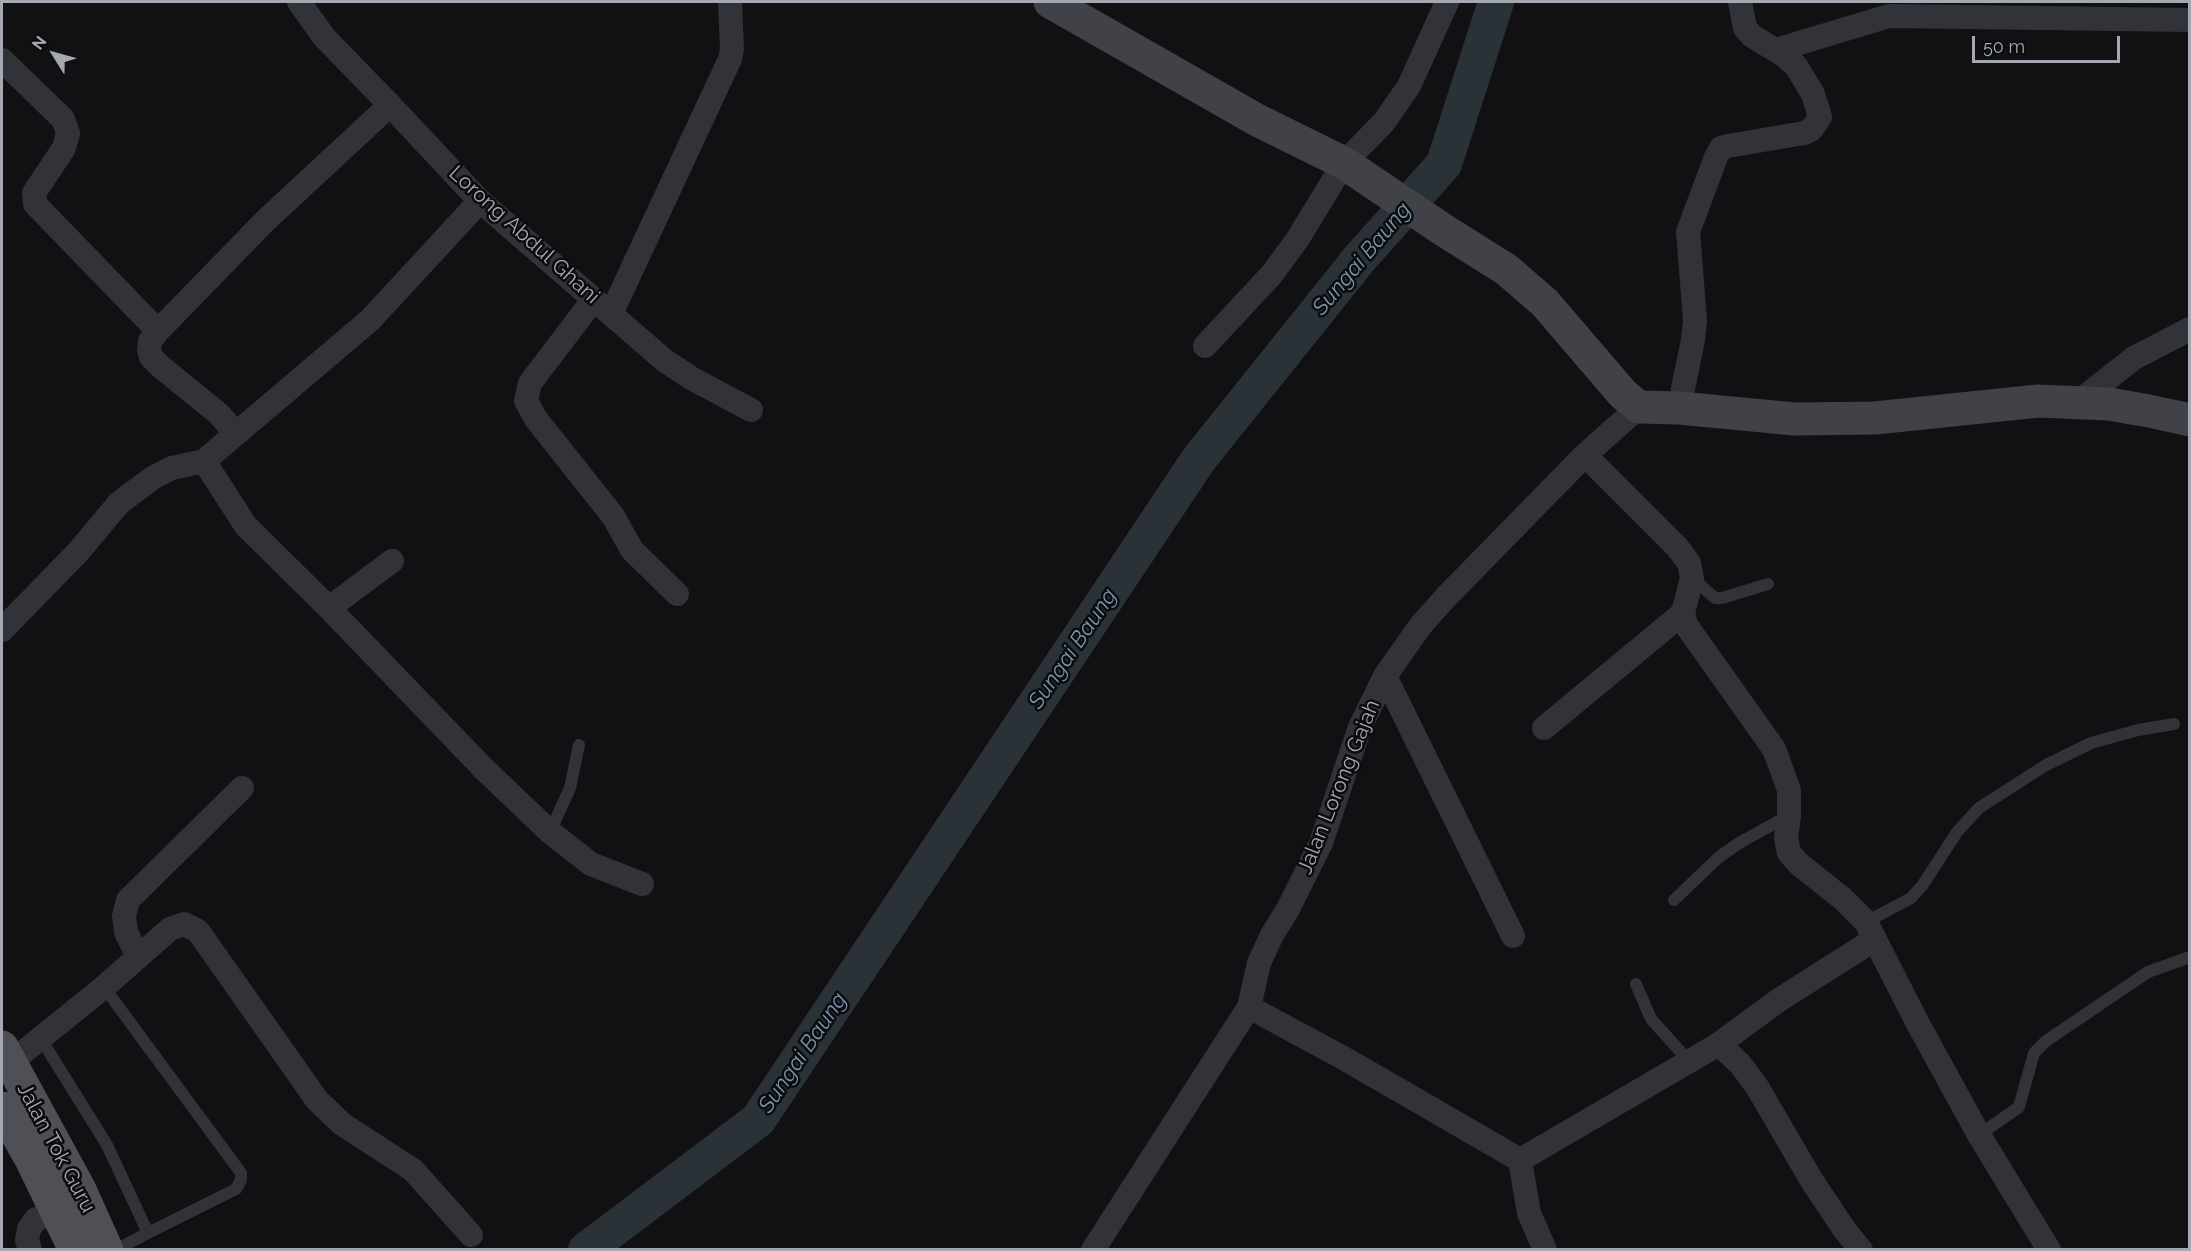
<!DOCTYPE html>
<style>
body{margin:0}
#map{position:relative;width:2191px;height:1251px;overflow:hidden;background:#111113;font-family:Raleway,sans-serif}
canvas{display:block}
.frame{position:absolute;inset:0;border:3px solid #a3a8b3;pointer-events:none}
.north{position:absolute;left:24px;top:24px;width:60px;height:60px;-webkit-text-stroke:4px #0c0c0e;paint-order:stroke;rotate:307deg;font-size:16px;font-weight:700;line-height:24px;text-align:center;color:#a3a8b3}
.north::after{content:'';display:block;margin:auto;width:21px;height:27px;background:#a3a8b3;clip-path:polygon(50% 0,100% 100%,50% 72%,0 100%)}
.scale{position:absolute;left:1972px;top:36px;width:148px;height:27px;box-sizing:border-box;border:3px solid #a3a8b3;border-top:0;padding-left:8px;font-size:18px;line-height:21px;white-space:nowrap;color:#a3a8b3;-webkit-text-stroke:4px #0c0c0e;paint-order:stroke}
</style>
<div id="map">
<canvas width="2191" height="1251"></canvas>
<div class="frame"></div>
<div class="north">N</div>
<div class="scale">50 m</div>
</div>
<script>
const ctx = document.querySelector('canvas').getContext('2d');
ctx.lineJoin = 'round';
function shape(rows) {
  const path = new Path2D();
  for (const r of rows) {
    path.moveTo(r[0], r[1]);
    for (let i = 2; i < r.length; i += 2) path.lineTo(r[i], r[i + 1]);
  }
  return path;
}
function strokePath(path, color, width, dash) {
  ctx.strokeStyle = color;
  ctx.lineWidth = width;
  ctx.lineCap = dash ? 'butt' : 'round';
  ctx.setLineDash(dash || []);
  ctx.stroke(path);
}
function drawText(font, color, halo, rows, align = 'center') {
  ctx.font = font + ' Raleway,sans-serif';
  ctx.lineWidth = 5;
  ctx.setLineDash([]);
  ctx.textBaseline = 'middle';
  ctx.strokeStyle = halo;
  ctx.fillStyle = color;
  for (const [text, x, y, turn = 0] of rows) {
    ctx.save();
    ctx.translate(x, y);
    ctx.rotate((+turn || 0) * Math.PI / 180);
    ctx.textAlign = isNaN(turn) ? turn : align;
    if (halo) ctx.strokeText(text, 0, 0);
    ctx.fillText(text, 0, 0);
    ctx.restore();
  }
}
strokePath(shape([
 [586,1250,758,1120,1199,459,1360,258,1444,164,1496,2]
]), '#2a3238', 36);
strokePath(shape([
 [1692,578,1715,598,1722,598,1768,584],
 [550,832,570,788,579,745],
 [1674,900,1719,857,1739,843,1788,816],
 [1866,922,1911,898,1922,886,1957,832,1979,808,2046,765,2091,743,2138,730,2174,724],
 [1636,984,1651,1019,1690,1062],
 [104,987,241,1173,241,1180,236,1189,148,1233],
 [41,1039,107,1145,148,1233,115,1250],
 [1979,1135,2019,1107,2034,1053,2046,1041,2148,972,2190,957]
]), '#323338', 12);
strokePath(shape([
 [299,2,324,37,390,105,480,201,664,360,691,378,751,410],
 [1776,50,1889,16,2190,20],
 [2,60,63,119,68,133,64,148,34,193,35,204,158,331,150,341,149,350,151,357,161,367,219,414,236,434],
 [594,299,530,383,526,401,536,419,613,516,632,550,677,594],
 [611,314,730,59,732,49,730,2],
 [158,331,265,221,390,105],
 [1205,346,1272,274,1297,240,1344,163,1384,122,1409,86,1447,2],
 [2077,403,2134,358,2190,329],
 [1679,408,1693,340,1695,320,1688,232,1716,157,1721,148,1728,146,1804,133,1811,130,1820,117,1813,94,1796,66,1785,56,1752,36,1745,28,1740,2],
 [1585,455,1677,547,1689,563,1692,578,1683,613,1686,625,1774,749,1789,790,1789,816,1786,838,1789,853,1799,864,1843,899,1866,922,1917,1022,1979,1135,2049,1250],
 [204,461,246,526,329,608,484,769,550,832,591,864,642,884],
 [329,608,392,561],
 [2,630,79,551,119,503,154,477,172,468,204,461,370,320,480,201],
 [1385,676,1513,936],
 [1544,728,1683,613],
 [138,957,126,932,124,916,128,900,242,788],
 [1249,1007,1347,1060,1520,1160],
 [1719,1044,1779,1000,1875,939],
 [11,1062,104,987,170,929,184,924,198,931,317,1100,342,1124,413,1170,471,1235],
 [30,1250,27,1240,29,1229,36,1219,58,1213],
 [1093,1250,1249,1007,1259,963,1272,935,1288,909,1321,843,1360,727,1385,676,1421,625,1447,596,1585,455,1639,407],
 [1545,1250,1529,1213,1520,1160,1719,1044,1740,1064,1756,1085,1812,1181,1844,1229,1861,1250]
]), '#323338', 24);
strokePath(shape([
 [1050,2,1257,120,1344,163,1442,229,1507,270,1545,303,1623,394,1639,407,1679,408,1795,419,1875,418,2038,401,2109,404,2149,411,2190,420]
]), '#404248', 33);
strokePath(shape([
 [2,1047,80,1190,107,1250],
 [2,1108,31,1159,75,1250]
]), '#4e5056', 33);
drawText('21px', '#a3a8b3', '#0c0c0e', [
 ["Lorong Abdul Ghani",524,235,42],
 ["Jalan Lorong Gajah",1339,787,-68],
 ["Jalan Tok Guru",56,1148,62]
]);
drawText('italic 22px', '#7a96ae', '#0c0c0e', [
 ["Sungai Baung",1362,259,-50],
 ["Sungai Baung",1073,649,-56],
 ["Sungai Baung",803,1053,-56]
]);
</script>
